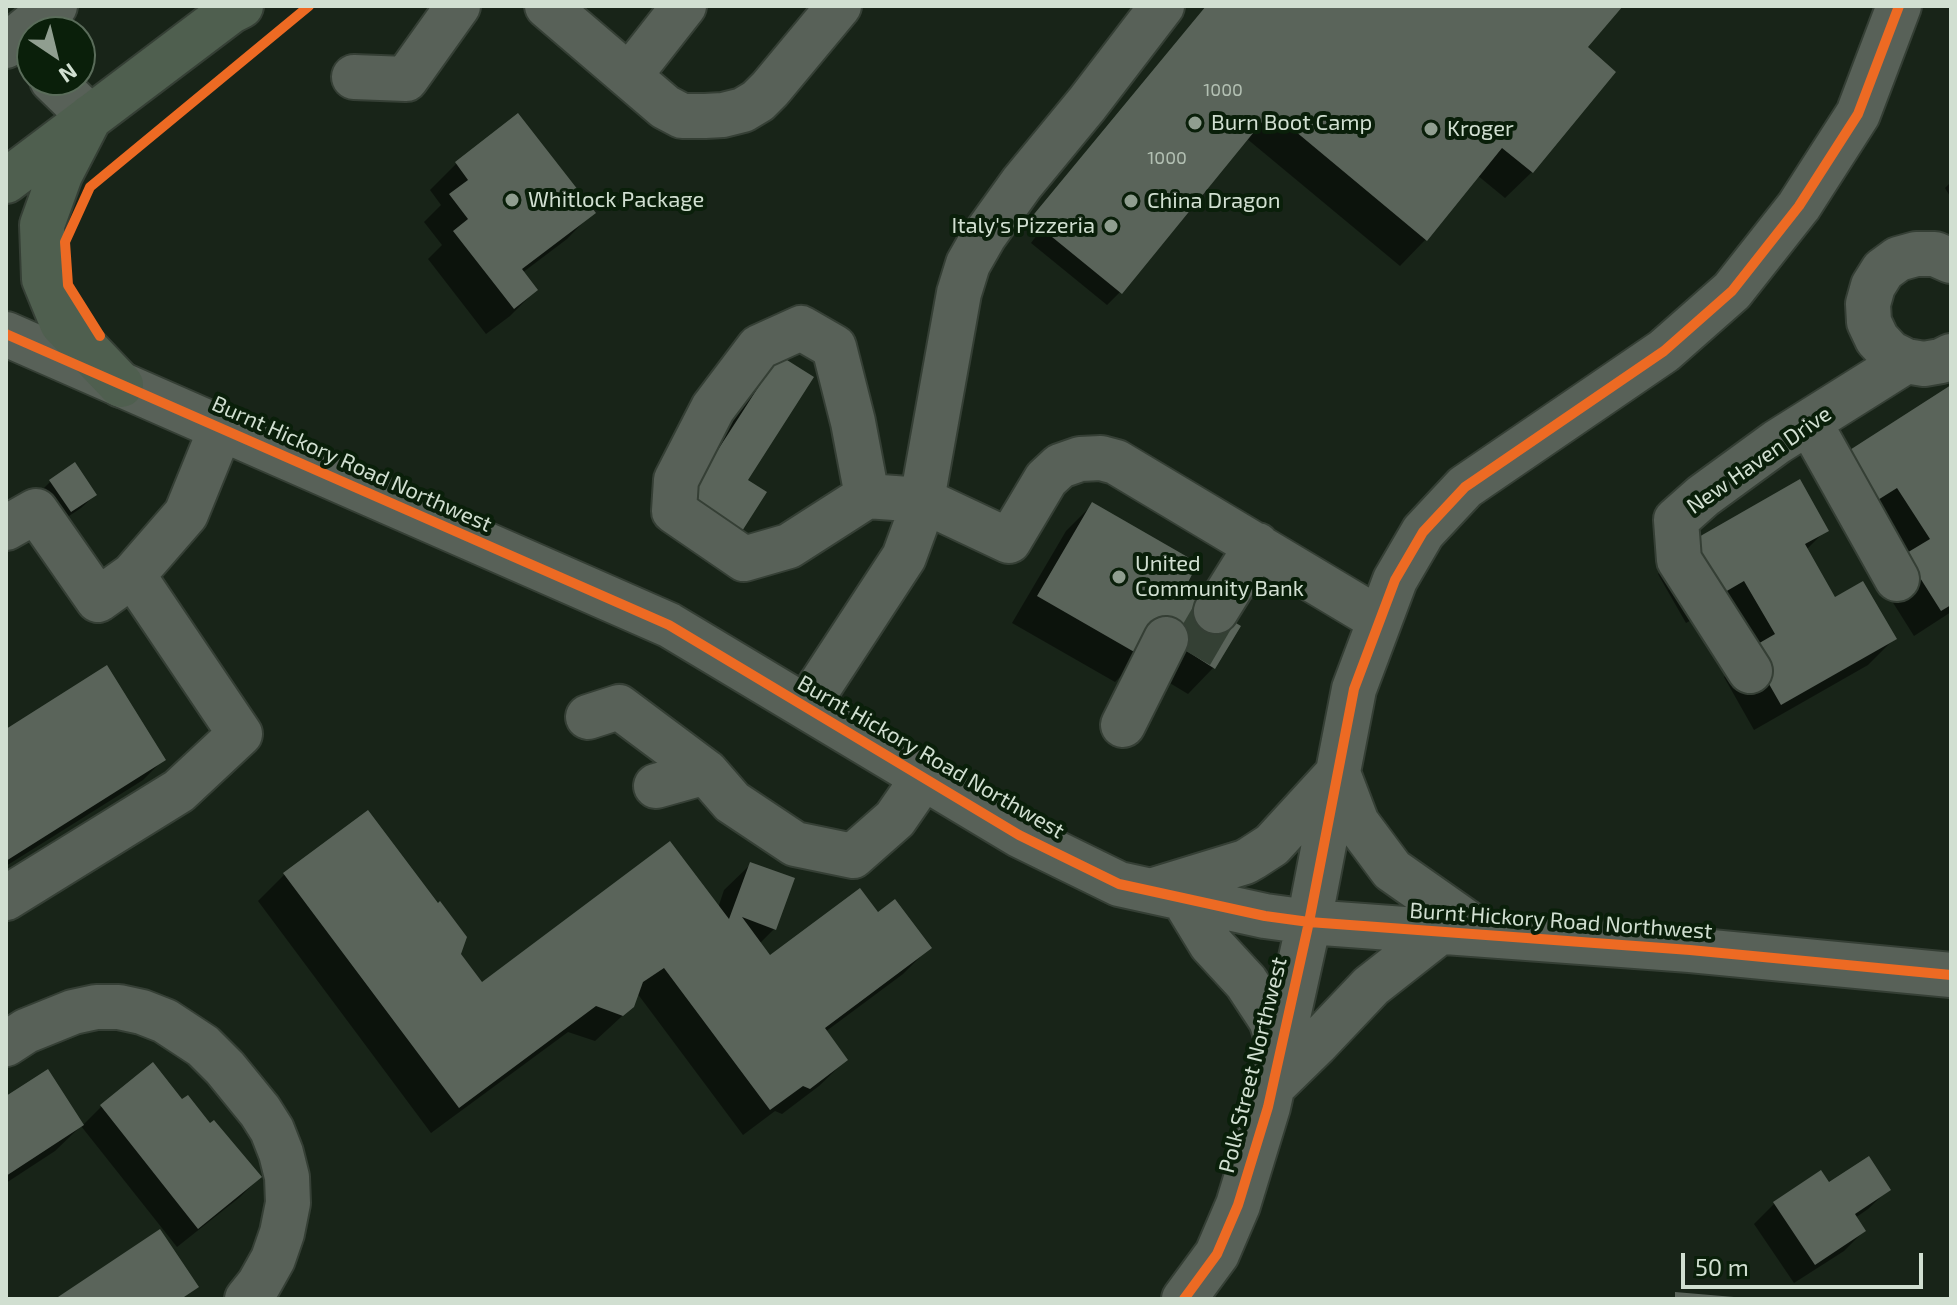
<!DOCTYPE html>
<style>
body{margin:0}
#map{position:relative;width:1957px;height:1305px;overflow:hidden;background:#182418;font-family:"Exo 2",sans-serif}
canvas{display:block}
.frame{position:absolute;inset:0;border:8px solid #d1dfd1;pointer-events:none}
.north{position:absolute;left:16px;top:16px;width:80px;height:80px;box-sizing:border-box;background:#0a1f0a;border:2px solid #5a6c5a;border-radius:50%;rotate:145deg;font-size:22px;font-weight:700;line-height:32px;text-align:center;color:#d1dfd1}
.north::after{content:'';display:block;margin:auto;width:28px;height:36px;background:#909e90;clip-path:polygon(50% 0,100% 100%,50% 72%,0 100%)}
.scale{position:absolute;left:1681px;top:1253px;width:242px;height:36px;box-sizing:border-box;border:4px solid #d1dfd1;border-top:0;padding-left:10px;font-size:24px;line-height:28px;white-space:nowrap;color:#d1dfd1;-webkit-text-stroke:6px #0a1f0a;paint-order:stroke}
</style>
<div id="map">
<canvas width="1957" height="1305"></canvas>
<div class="frame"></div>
<div class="north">N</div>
<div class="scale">50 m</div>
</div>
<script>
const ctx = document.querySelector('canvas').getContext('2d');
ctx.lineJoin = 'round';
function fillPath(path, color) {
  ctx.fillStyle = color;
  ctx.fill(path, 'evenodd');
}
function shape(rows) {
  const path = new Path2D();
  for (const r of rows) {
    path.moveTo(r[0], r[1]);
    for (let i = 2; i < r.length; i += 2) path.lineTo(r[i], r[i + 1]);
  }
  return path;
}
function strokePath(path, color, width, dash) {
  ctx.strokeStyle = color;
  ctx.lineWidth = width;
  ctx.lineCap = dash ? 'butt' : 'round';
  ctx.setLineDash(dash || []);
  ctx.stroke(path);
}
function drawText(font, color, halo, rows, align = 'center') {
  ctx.font = font + ' "Exo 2",sans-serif';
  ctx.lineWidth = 8;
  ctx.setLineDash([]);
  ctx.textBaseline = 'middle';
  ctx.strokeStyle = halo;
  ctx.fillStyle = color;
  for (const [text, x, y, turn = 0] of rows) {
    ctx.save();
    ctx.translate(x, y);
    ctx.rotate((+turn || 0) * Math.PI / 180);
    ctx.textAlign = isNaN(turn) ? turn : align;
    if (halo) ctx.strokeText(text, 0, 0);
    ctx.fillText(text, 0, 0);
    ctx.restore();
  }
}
fillPath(shape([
 [1207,6,1620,6,1585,47,1613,72,1532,172,1505,198,1477,175,1426,239,1400,266,1246,138,1120,292,1107,305,1031,243,1037,235,1026,226],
 [518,116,593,212,567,239,522,273,536,290,510,316,486,334,428,259,442,245,424,222,441,205,430,190,456,164],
 [1951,182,1951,198,1945,188],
 [779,357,745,480,664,525,759,377],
 [1951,387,1951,612,1914,636,1817,482,1844,456],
 [50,482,95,495,81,508,57,524,37,495],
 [1092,505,1214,667,1188,694,1135,662,1115,682,1012,623,1066,531],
 [1826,530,1806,550,1835,600,1894,639,1868,665,1754,730,1724,677,1746,655,1717,605,1686,623,1658,574,1684,548],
 [6,731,163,760,143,780,6,866],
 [368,813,459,955,481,985,718,908,724,890,751,864,774,929,759,944,770,958,877,914,929,948,903,974,825,1032,846,1060,819,1086,782,1114,775,1111,743,1135,637,993,633,1006,595,1041,568,1032,431,1133,258,901,284,875],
 [153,1065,182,1102,210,1125,260,1177,240,1197,177,1247,81,1126,55,1151,6,1183,6,1098,82,1126,101,1107],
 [1829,1185,1889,1189,1868,1209,1855,1218,1864,1231,1844,1251,1794,1283,1754,1224,1774,1204]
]), '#0007');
fillPath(shape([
 [1206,6,1623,6,1588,47,1616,72,1533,173,1502,148,1427,241,1271,111,1122,294,1030,219],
 [518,113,596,213,522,269,538,290,514,309,453,231,468,219,449,194,468,180,455,162],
 [779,355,814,377,748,480,767,492,737,539,683,504],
 [1951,385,1951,605,1941,611,1905,554,1930,539,1897,488,1873,503,1842,455],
 [75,462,97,495,71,512,49,480],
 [1800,479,1829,531,1805,544,1835,597,1863,581,1897,639,1781,705,1749,649,1775,634,1744,581,1713,599,1683,546],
 [1092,502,1198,563,1183,592,1241,626,1215,669,1179,646,1143,657,1037,596],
 [107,665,166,760,6,861,6,729],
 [368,810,438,903,440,901,467,937,461,954,482,982,670,841,729,919,750,862,795,878,776,930,742,917,770,955,860,888,878,912,895,899,932,948,825,1028,848,1060,810,1089,803,1086,770,1110,664,968,643,982,634,1007,623,1016,596,1006,459,1108,283,873],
 [153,1062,182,1099,188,1095,210,1123,214,1120,262,1177,198,1229,100,1105],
 [48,1069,84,1125,6,1176,6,1096],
 [1869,1156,1891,1190,1855,1214,1866,1231,1815,1265,1773,1202,1821,1170,1829,1182],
 [160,1229,199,1287,181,1299,55,1299],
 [1675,1292,1734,1297,1734,1299,1675,1299]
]), '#5a645a');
strokePath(shape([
 [1191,654,1216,611]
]), '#344034', 44, [44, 22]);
const minor = shape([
 [547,6,665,107,682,116,705,116,723,115,743,110,758,101,770,89,839,6],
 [6,46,55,6],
 [629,76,684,6],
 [354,77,406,79,458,6],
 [52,80,90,117],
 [1951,261,1935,254,1916,254,1898,259,1883,270,1873,286,1868,304,1869,322,1877,339,1890,353,1906,361,1924,364,1941,361,1951,356],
 [6,334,669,625,1019,835,1119,884,1265,916,1309,922,1690,950,1951,975],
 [1809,422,1897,579],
 [867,496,853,422,834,347,801,328,759,347,713,408,676,480,674,511,744,559,789,546,867,496,922,500,1009,541,1046,479,1060,466,1080,459,1101,458,1116,462,1380,620],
 [6,528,36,511,98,600,133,575,186,514,221,428],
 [1216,611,1257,545],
 [1750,671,1679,560,1676,520,1703,496,1777,442,1906,361],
 [806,707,904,557,915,527,922,500,959,293,968,264,984,236,1022,183,1087,104,1162,6],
 [588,717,619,707,706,772,732,802,795,844,853,856,895,819,924,777],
 [1123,725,1166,639],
 [656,786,706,772],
 [1157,889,1245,862,1252,858,1272,845,1338,773,1357,823,1392,870,1483,934],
 [6,898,179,791,240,734,133,575],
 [1183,898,1211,944,1246,982,1271,1020,1281,1051],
 [6,1044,26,1031,73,1012,96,1007,119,1007,142,1012,165,1021,203,1046,225,1068,260,1111,272,1130,281,1153,287,1177,288,1203,282,1233,273,1259,259,1284,247,1299],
 [1273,1086,1316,1044,1371,986,1441,931],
 [1184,1299,1217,1254,1238,1205,1268,1107,1309,922,1354,689,1395,580,1423,532,1465,487,1664,351,1732,291,1799,206,1858,114,1899,6]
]);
const highway = shape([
 [90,117,60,175,42,225,44,279,62,323,121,385],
 [6,181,231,11,241,6]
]);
strokePath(minor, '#353f35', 48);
strokePath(highway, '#353f35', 48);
strokePath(minor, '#586158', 44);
strokePath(highway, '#4f5f4f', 44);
strokePath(shape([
 [6,334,669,625,1019,835,1119,884,1265,916,1309,922,1690,950,1951,975],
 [100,336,68,285,65,242,90,187,309,6],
 [1184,1299,1217,1254,1238,1205,1268,1107,1309,922,1354,689,1395,580,1423,532,1465,487,1664,351,1732,291,1799,206,1858,114,1899,6]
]), '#ed6a23', 10);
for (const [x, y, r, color] of [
 [1195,123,8,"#909e90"],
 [1431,129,8,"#909e90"],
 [512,200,8,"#909e90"],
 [1131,201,8,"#909e90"],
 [1111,226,8,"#909e90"],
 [1119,577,8,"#909e90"]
]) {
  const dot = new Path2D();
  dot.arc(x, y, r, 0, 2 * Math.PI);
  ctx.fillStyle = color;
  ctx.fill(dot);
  strokePath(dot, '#0a1f0a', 3);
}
drawText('18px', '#b3c0b3', null, [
 ["1000",1223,90],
 ["1000",1167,158]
]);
drawText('22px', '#d1dfd1', '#0a1f0a', [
 ["Burn Boot Camp",1211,123],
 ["Kroger",1447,129],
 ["Whitlock Package",528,200],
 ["China Dragon",1147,201],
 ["Italy's Pizzeria",1095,226,"right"],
 ["United",1135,564],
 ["Community Bank",1135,589]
], 'left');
drawText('22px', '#d1dfd1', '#0a1f0a', [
 ["New Haven Drive",1759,460,-35],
 ["Burnt Hickory Road Northwest",352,464,24],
 ["Burnt Hickory Road Northwest",931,757,30],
 ["Burnt Hickory Road Northwest",1561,921,4],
 ["Polk Street Northwest",1253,1065,-76]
]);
</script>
